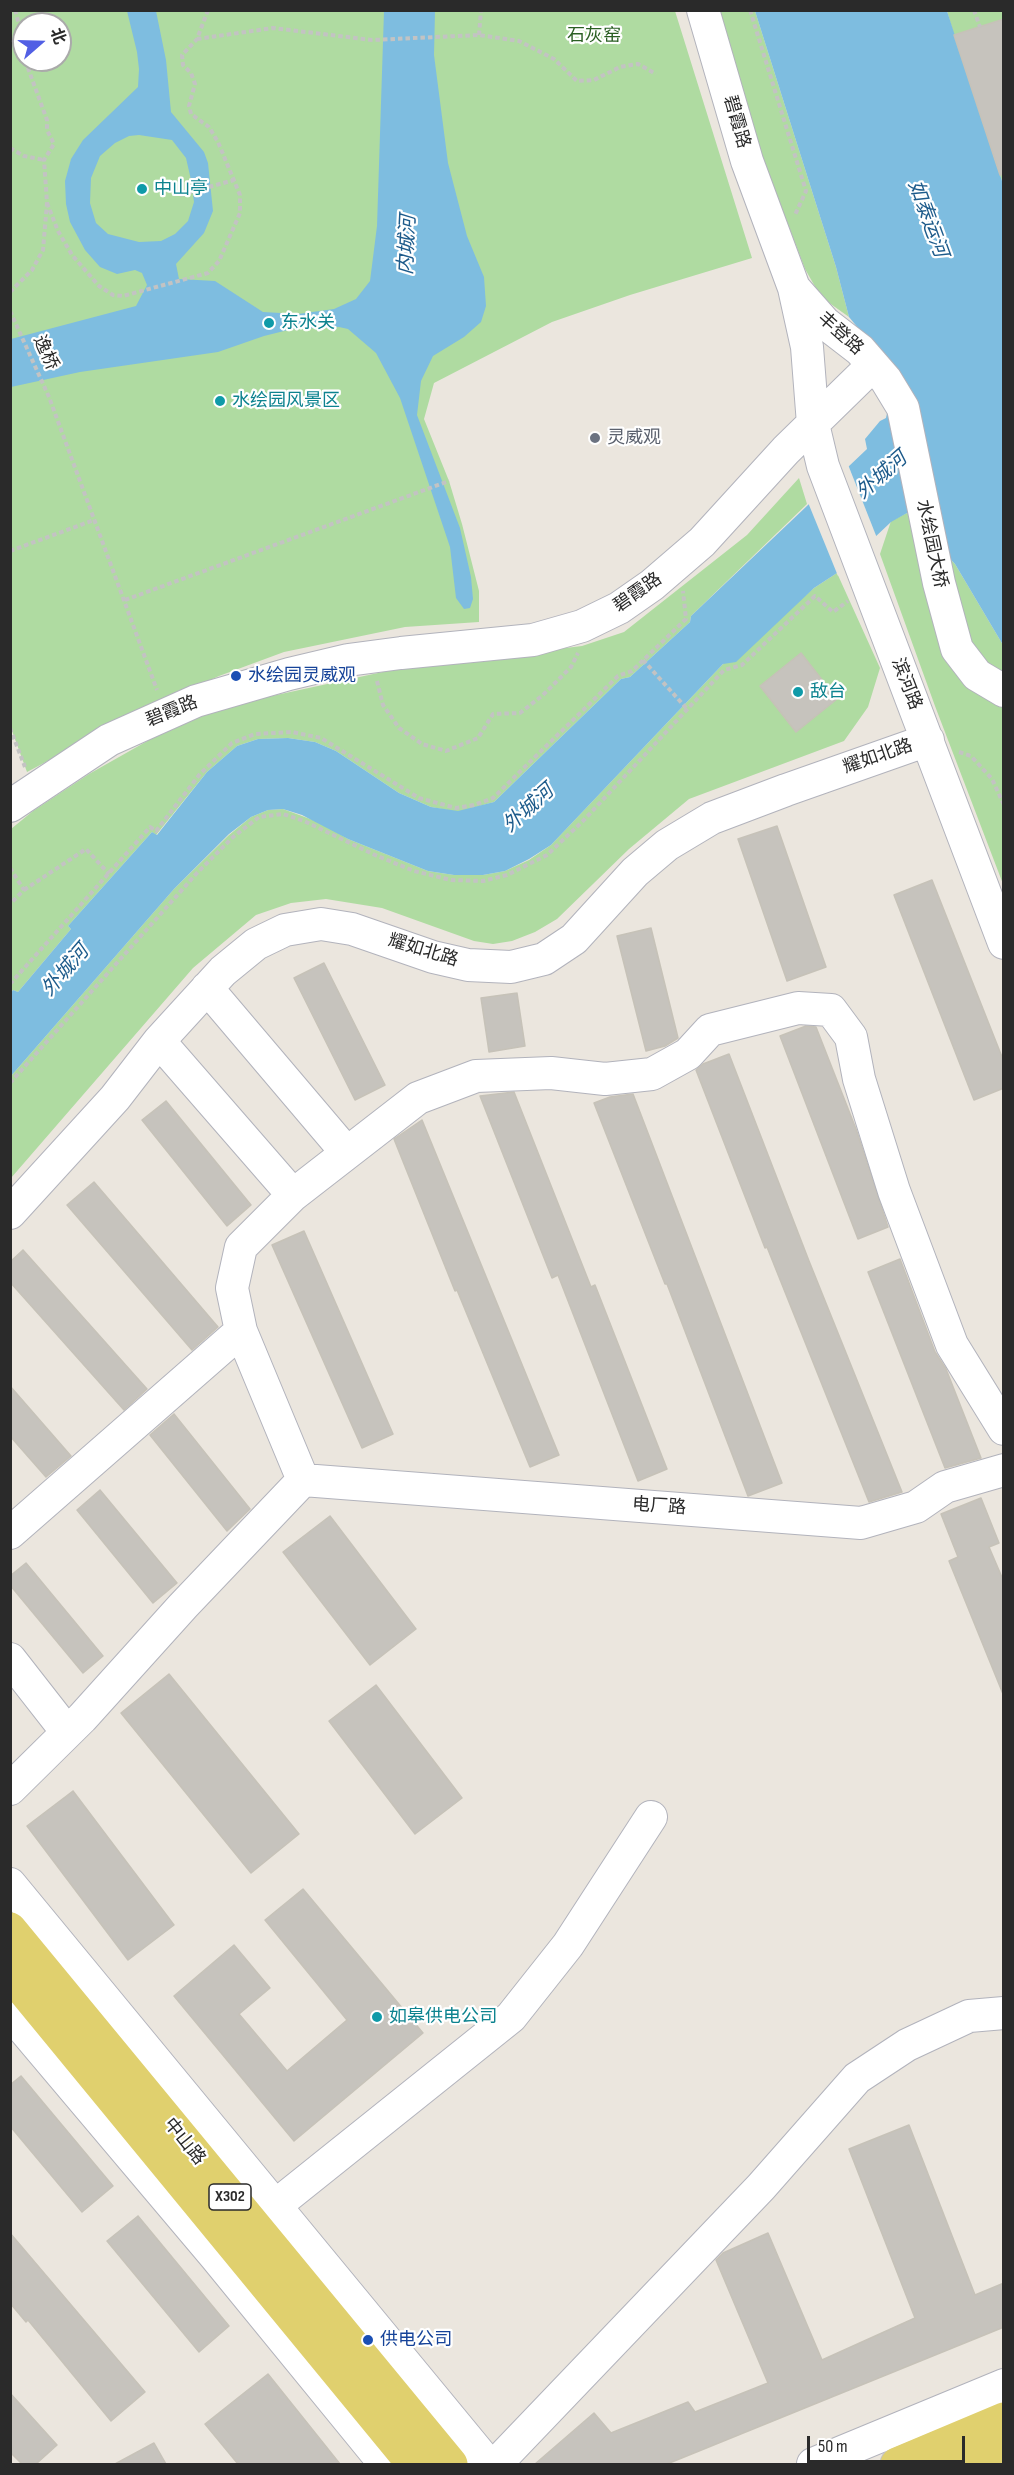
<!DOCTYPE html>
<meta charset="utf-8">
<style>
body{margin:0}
#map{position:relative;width:1014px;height:2475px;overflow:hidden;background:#ebe6de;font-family:"Sofia Sans Condensed","Noto Sans SC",sans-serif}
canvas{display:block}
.frame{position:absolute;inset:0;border:12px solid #2a2a2a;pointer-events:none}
.north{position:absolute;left:12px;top:12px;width:60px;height:60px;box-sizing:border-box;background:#fff;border:2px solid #aaa;border-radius:50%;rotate:70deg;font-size:16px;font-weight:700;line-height:24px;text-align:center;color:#2a2a2a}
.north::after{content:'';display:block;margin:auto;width:21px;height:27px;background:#525fe4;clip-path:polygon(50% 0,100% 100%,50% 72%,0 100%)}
.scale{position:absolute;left:807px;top:2436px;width:158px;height:27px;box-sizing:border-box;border:3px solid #2a2a2a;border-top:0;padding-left:8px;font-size:18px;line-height:21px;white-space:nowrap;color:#2a2a2a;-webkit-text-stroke:4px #fff;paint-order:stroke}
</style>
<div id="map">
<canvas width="1014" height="2475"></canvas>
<div class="frame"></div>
<div class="north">北</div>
<div class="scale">50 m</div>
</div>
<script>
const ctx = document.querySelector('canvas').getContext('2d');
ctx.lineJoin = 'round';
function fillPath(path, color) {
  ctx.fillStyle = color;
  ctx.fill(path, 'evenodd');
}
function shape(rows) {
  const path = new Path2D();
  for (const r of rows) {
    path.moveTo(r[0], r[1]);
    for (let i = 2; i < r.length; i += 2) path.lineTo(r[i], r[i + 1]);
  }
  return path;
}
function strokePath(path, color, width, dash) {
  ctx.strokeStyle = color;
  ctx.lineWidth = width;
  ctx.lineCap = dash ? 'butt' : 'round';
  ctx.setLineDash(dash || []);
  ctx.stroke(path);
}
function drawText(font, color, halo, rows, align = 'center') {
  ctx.font = font + ' "Sofia Sans Condensed","Noto Sans SC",sans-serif';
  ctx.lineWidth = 4.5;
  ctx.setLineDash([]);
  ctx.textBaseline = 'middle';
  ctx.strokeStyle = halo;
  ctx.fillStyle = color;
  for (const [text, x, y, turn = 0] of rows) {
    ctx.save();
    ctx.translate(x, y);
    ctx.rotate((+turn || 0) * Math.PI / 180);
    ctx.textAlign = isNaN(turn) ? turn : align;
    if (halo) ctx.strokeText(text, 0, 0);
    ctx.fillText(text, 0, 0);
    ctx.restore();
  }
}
fillPath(shape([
 [11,11,675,11,752,258,630,295,552,322,434,383,424,419,449,481,462,524,479,591,479,622,405,627,284,652,219,676,134,715,27,772,11,728],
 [24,24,60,24,60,60,24,60],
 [716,11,755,11,836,267,849,317,821,297,805,269,744,109],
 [947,11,1003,11,1003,184,954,35],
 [799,478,807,504,691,616,690,622,630,677,621,679,494,802,458,812,431,807,399,793,336,751,315,742,288,738,258,739,237,746,207,772,156,835,152,832,68,926,71,929,18,992,13,990,11,993,11,829,33,811,89,774,165,731,221,707,401,668,582,646,624,632,747,535],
 [907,513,955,564,1003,645,1003,884,935,706,880,554,891,521],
 [837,573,880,668,868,707,844,741,689,799,629,849,557,919,535,932,512,941,493,944,474,941,382,908,326,899,291,903,256,915,193,968,11,1178,11,1076,174,889,229,835,251,817,268,810,283,809,321,823,348,839,428,871,454,875,483,875,505,871,529,860,551,845,723,664,814,588]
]), '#afdba1');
fillPath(shape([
 [127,11,156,11,166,60,171,112,204,152,208,163,213,211,204,233,176,264,179,279,215,281,263,312,298,314,334,309,356,299,370,281,377,226,384,11,435,11,434,55,448,163,467,236,484,277,486,306,481,322,464,337,433,356,421,381,417,415,460,528,471,577,473,599,470,608,464,609,456,598,450,547,400,398,376,353,348,329,339,327,292,329,264,336,218,352,80,372,11,387,11,339,136,306,147,285,142,273,135,270,117,274,100,267,85,250,70,222,66,204,65,181,71,159,83,140,138,87,139,69,137,52],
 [139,135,172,140,186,158,191,180,194,202,188,221,175,234,161,241,139,242,108,234,96,223,90,203,91,178,100,156,115,143,129,136],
 [755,11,947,11,1003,184,1003,645,955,564,907,513,891,522,837,573,814,588,736,662,723,664,551,845,529,859,505,871,483,875,454,875,428,871,348,839,302,815,283,809,268,810,251,817,229,834,174,889,11,1076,11,993,13,990,18,992,71,929,68,926,152,832,157,835,207,772,237,746,258,739,288,738,315,742,336,751,399,793,431,807,458,811,494,802,621,679,630,677,690,622,691,616,867,449,865,439,880,421,886,418,890,399,883,358,849,317,836,267]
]), '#7ebde0');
fillPath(shape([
 [847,462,877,538,838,576,807,500]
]), '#ebe6de');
const building = shape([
 [1004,19,1004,174,1000,175,954,35,1004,19],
 [801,653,837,699,796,732,760,686,801,653],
 [777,826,826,967,787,981,738,839,777,826],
 [932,880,1004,1062,1004,1088,974,1100,894,895,932,880],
 [651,928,678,1038,665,1046,646,1051,617,936,651,928],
 [324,963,385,1085,355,1100,294,978,324,963],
 [517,993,525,1046,489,1052,481,998,517,993],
 [806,1026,816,1027,856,1129,888,1227,858,1239,780,1036,806,1026],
 [729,1054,809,1261,902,1492,869,1502,767,1247,765,1248,696,1070,703,1064,729,1054],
 [514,1092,591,1287,595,1285,667,1469,638,1481,558,1275,552,1278,480,1096,514,1092],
 [633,1094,782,1483,748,1496,667,1284,665,1284,594,1103,610,1097,633,1094],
 [166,1101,251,1205,227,1226,142,1120,166,1101],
 [422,1120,559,1455,530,1467,457,1290,455,1291,394,1139,422,1120],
 [94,1182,218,1327,192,1350,67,1205,94,1182],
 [304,1231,393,1434,362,1448,272,1245,304,1231],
 [23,1250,147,1389,124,1410,10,1282,10,1262,23,1250],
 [900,1259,935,1352,946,1369,981,1458,945,1468,868,1272,900,1259],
 [10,1386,71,1456,46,1477,10,1436,10,1386],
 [174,1414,250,1509,227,1531,150,1435,174,1414],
 [100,1490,177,1583,153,1603,77,1510,100,1490],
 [981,1498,999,1543,989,1547,1004,1582,1003,1694,949,1561,958,1557,941,1514,981,1498],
 [330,1516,416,1629,370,1665,283,1552,330,1516],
 [26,1563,103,1656,83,1673,10,1585,10,1576,26,1563],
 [169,1674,299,1834,251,1873,121,1713,169,1674],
 [376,1685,462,1798,415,1834,329,1721,376,1685],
 [73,1791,174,1925,128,1960,27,1826,73,1791],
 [303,1889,423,2033,294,2141,174,1996,234,1945,270,1988,239,2014,287,2071,347,2020,265,1920,303,1889],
 [21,2076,113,2186,82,2212,10,2126,10,2085,21,2076],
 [909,2125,975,2295,1004,2283,1004,2327,667,2464,535,2464,594,2413,611,2433,688,2402,695,2412,768,2383,716,2260,723,2253,768,2233,822,2360,915,2318,849,2149,909,2125],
 [138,2216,229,2326,199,2352,107,2241,138,2216],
 [10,2233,145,2392,111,2421,28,2320,26,2322,10,2303,10,2233],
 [268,2374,340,2464,238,2464,205,2424,268,2374],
 [10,2393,57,2445,36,2464,22,2464,10,2452,10,2393],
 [154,2443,166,2464,115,2464,154,2443]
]);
fillPath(building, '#c6c3bd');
strokePath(building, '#c6c2b8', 1.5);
const minor = shape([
 [703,10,747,161,794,288,807,347,813,424,823,466,1004,943],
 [795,289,825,323,860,350,886,380,903,408,939,583,957,649,977,675,1004,691],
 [10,806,109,740,196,701,289,674,348,660,401,653,533,640,582,626,619,608,652,585,702,542,786,450,873,365],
 [207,988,347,1153],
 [159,1041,293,1195],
 [10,1213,115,1098,159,1041,223,971,256,944,285,930,321,924,352,929,433,957,468,965,511,967,544,959,574,939,635,872,667,845,712,818,786,790,928,740],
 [303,1480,861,1523,916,1507,945,1487,1004,1470],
 [10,1533,241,1331,232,1288,241,1247,293,1195,418,1098,476,1076,551,1073,605,1079,652,1074,688,1054,710,1030,798,1008,831,1010,851,1037,859,1079,894,1191,952,1345,1004,1429],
 [10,1659,67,1732],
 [10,1789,82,1718,183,1606,303,1480,241,1331],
 [10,1884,488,2464],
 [10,2013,215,2256,385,2464],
 [260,2218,511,2017,568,1945,651,1817],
 [496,2464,761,2187,857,2078,907,2045,969,2016,1004,2013],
 [813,2464,1004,2385]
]);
const major = shape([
 [10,1929,451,2464],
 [10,1974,413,2464],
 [897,2464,1004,2419],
 [961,2464,1004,2446]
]);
strokePath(minor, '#b2b3bc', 34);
strokePath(major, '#c3c3c3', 35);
strokePath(shape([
 [15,10,24,43],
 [750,10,806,191,795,215],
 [974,10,980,27],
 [479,35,481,10],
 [197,39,273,28,372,40,479,35,519,41,554,59,577,81,594,80,620,67,638,64,656,74],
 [10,148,24,156,44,160],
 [180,195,234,180],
 [47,203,58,231,72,255,99,286,113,295,123,296,208,273,219,261,240,213,240,195,218,142,209,127,191,114,189,106,195,84,191,73,183,65,182,55,197,39,208,10],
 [10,292,32,270,43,250,47,203,44,160,54,144,47,130,47,120,25,60],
 [10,311,49,397,157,690],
 [10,551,94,520],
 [125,600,449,481],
 [643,660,688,710],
 [377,681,383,705,399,728,422,744,446,751,478,738,493,714,520,713,543,695,571,667,578,653],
 [10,728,25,767],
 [959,752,971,756,992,779,1004,805],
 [10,868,24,890,10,904],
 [24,890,86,849,109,874],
 [10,984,150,827,156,831,200,774,232,743,255,734,292,732,321,738,419,798,456,808,474,805,493,798,618,676,632,671,686,619,683,591],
 [10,1083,197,873,233,837,259,817,283,814,304,821,375,855,414,871,451,880,483,881,507,875,547,855,583,821,724,670,742,665,815,596,833,612,848,601]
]), '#c3c3c3', 4, [4.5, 3]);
strokePath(minor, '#fff', 32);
strokePath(major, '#e0d06e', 33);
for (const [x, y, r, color] of [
 [142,189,6,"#0f9aa8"],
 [269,323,6,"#0f9aa8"],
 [220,401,6,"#0f9aa8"],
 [595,438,6,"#6b7280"],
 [236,676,6,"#1a4fb4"],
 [798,692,6,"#0f9aa8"],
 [377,2017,6,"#0f9aa8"],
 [368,2340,6,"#1a4fb4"]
]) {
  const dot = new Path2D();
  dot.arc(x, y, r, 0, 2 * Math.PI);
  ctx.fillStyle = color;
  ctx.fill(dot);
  strokePath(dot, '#fff', 2);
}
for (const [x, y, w] of [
 [230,2197,42]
]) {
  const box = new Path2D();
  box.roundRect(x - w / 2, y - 13, w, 26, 4.5);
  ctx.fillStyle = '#fff';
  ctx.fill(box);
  strokePath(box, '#2a2a2a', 1.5);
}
drawText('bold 16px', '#2a2a2a', null, [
 ["X302",230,2197]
]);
drawText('18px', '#2a5f23', '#fff', [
 ["石灰窑",594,36]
]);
drawText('18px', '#2a2a2a', '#fff', [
 ["碧霞路",736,122,74],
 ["丰登路",840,334,42],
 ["逸桥",45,353,66],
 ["水绘园大桥",931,544,78],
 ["碧霞路",638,593,-35],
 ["滨河路",906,684,69],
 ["碧霞路",172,712,-22],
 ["耀如北路",878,757,-19],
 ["耀如北路",423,951,17],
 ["电厂路",659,1507,4],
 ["中山路",184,2142,51]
]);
drawText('18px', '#0d838f', '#fff', [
 ["中山亭",154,189],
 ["东水关",281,323],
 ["水绘园风景区",232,401],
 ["敌台",810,692],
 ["如皋供电公司",389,2017]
], 'left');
drawText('18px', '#5b616d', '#fff', [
 ["灵威观",607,438]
], 'left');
drawText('18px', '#164399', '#fff', [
 ["水绘园灵威观",248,676],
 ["供电公司",380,2340]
], 'left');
drawText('italic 20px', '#1d5b8b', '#fff', [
 ["如泰运河",927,219,70],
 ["内城河",408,245,-87],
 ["外城河",882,476,-41],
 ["外城河",529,809,-42],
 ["外城河",66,971,-49]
]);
</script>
